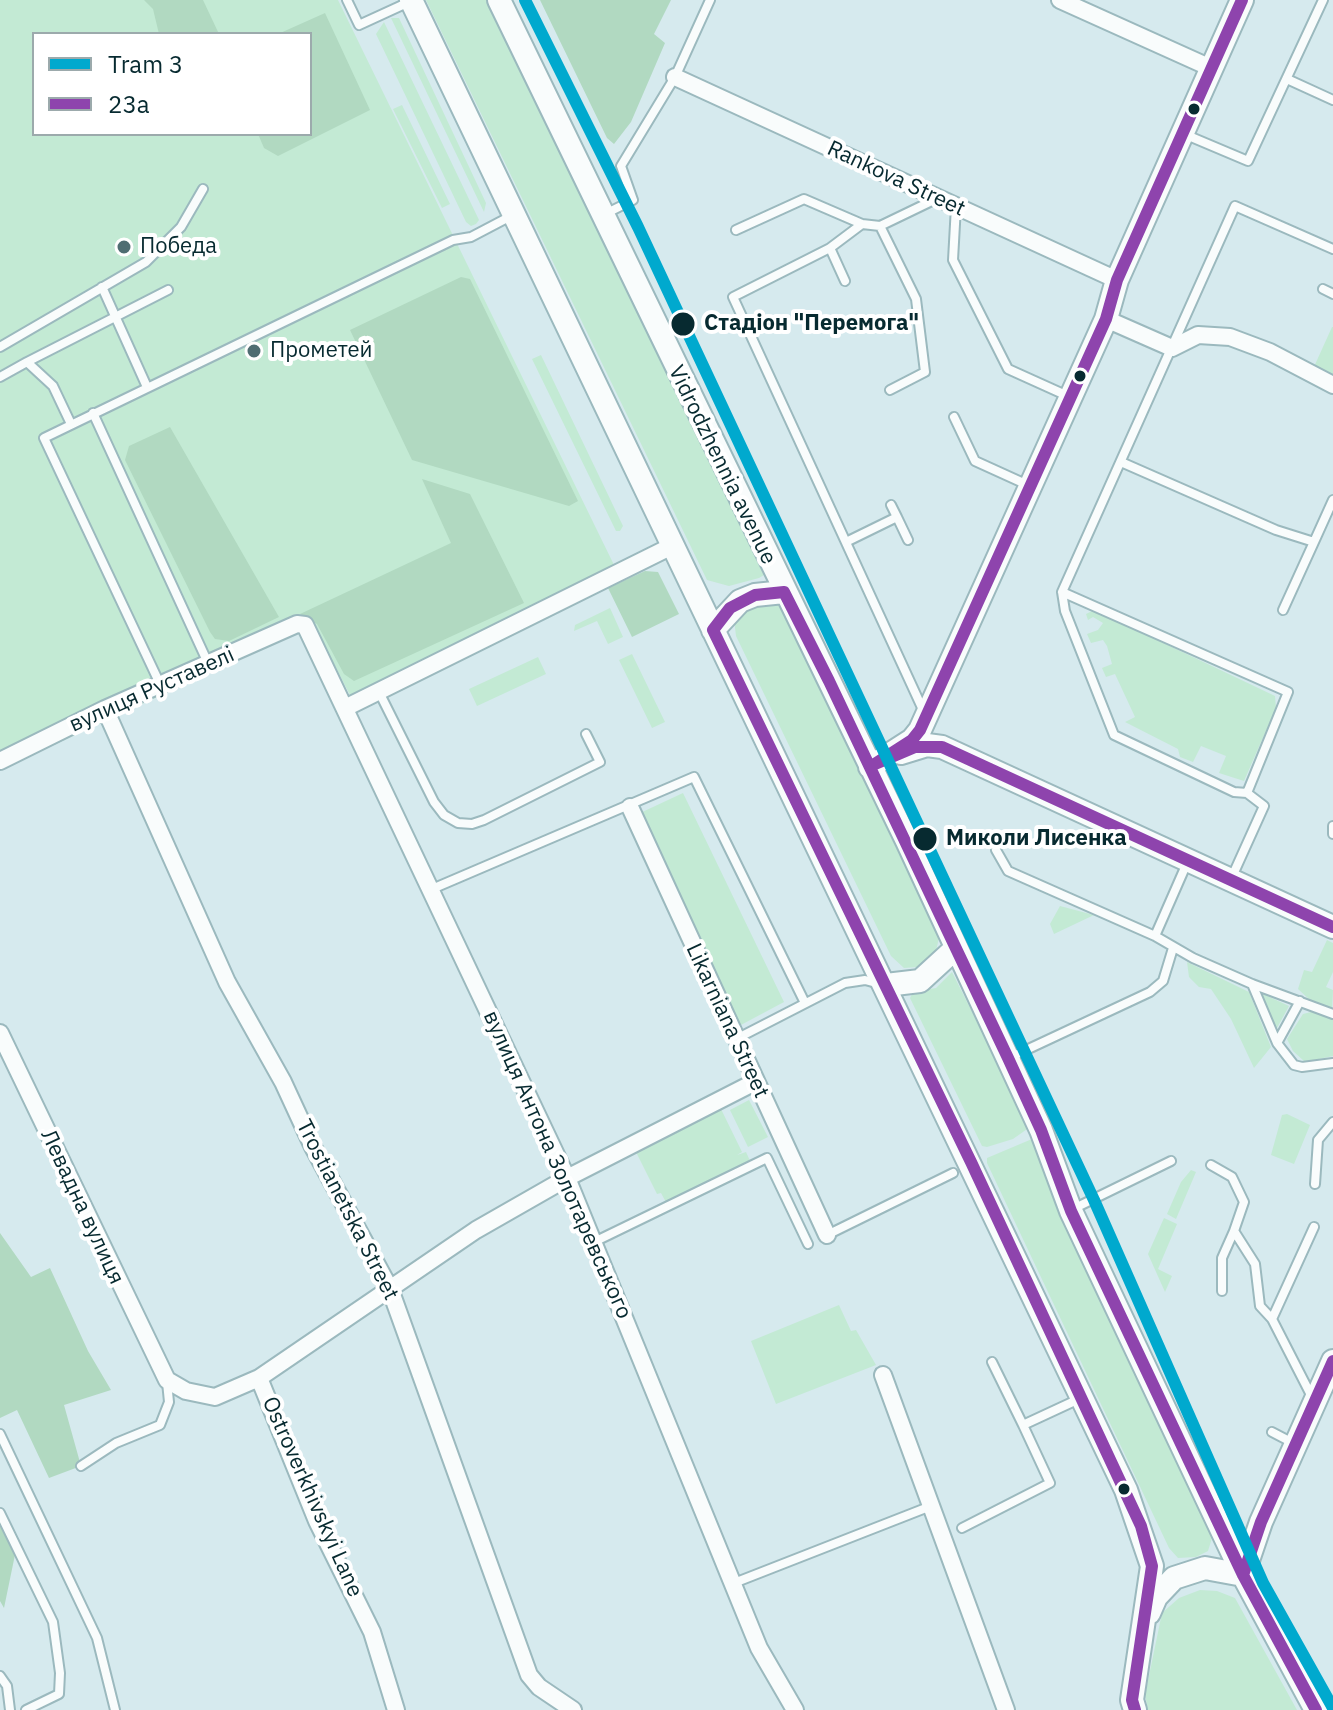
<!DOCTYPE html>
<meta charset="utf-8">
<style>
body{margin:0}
#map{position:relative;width:1333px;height:1710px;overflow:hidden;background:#d6eaee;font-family:"IBM Plex Sans",sans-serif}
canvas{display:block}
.legend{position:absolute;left:32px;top:32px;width:280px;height:104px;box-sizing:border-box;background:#fff;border:2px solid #9caaac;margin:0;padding:10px 14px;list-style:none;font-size:24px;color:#072a30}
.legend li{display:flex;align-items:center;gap:16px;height:40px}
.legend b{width:40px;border:2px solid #9caaac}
</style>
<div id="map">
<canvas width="1333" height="1710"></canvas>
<ul class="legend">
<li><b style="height:10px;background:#00a9ce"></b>Tram 3</li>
<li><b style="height:10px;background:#8e44ad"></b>23а</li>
</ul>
</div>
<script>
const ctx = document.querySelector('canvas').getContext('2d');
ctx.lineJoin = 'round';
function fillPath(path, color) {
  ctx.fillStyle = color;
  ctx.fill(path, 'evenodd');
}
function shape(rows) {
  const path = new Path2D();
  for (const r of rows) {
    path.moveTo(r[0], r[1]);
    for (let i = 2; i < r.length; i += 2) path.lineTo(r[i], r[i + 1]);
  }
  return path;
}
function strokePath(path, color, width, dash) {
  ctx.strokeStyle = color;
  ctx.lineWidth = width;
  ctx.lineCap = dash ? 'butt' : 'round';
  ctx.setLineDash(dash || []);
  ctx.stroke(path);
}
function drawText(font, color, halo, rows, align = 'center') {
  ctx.font = font + ' "IBM Plex Sans",sans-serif';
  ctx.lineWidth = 8;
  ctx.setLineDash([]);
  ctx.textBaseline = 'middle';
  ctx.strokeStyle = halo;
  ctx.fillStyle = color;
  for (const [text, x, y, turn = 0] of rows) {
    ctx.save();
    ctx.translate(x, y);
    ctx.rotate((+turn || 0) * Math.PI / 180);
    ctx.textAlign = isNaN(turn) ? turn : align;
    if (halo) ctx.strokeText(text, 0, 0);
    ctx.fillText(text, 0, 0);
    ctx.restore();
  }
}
fillPath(shape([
 [0,0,338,0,615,567,351,697,318,633,295,633,0,770],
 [34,34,310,34,310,134,34,134],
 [426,0,486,0,764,575,759,578,729,586,707,580],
 [391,18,399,18,486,203,484,212],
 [384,22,479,220,476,224,471,226,466,222,376,34],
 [402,105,450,204,442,208,393,109],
 [1332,327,1333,327,1333,379,1313,369],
 [541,355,623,526,620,531,616,531,532,359],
 [769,600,781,604,939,938,935,955,918,967,904,968,891,956,736,636,734,619,741,612],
 [610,608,623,637,608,644,597,621,574,631,575,625],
 [1094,610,1275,696,1276,708,1244,781,1219,773,1226,756,1201,746,1193,762,1180,757,1178,749,1125,722,1135,717,1115,674,1106,677,1102,668,1112,664,1107,646,1103,640,1091,643,1087,634,1098,630,1103,623,1093,617,1088,620,1086,614],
 [632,654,665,722,652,728,619,660],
 [538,657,546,674,477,706,469,689],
 [683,793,784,1002,739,1026,638,814],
 [1060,906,1094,915,1054,934,1050,924],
 [1327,940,1333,943,1333,972,1326,987,1333,990,1332,1011,1311,1001,1298,989,1304,970,1312,972],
 [1187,962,1249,992,1271,1047,1254,1068,1231,1019,1211,989,1199,987,1189,977],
 [952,972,1030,1127,1013,1139,987,1147,982,1146,910,998,913,992,936,988],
 [1261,993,1289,1006,1277,1028,1273,1027],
 [1315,1011,1333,1019,1333,1056,1305,1062,1293,1051,1287,1039,1303,1014],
 [749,1100,768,1137,748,1147,730,1110],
 [720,1107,742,1152,737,1155,746,1152,751,1163,667,1204,661,1193,657,1194,635,1150],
 [1287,1114,1310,1125,1294,1164,1271,1155,1282,1115],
 [1032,1139,1208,1526,1212,1538,1208,1551,1196,1557,1178,1558,1169,1548,987,1163,987,1158],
 [1191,1170,1196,1172,1176,1219,1167,1214,1181,1182],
 [1164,1218,1177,1224,1158,1269,1172,1276,1165,1292,1148,1254],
 [839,1305,851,1331,856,1330,876,1365,776,1404,751,1341],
 [1200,1590,1217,1591,1235,1598,1297,1710,1148,1710,1145,1695,1162,1613,1179,1598]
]), '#c3ead4');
fillPath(shape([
 [144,0,203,0,219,34,159,34,153,9],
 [540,0,671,0,654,34,665,43,631,122,614,144,607,138],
 [325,13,370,110,278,156,264,148,258,134,310,134,310,34,278,34],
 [461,277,470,279,578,501,569,506,412,460,350,330],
 [170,427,279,617,229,641,215,639,210,632,125,460,129,446],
 [422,479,470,494,524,603,354,681,344,674,317,624,300,614,451,543],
 [645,571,658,572,679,614,632,637,608,588],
 [0,1233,31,1277,50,1268,88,1351,111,1390,64,1405,81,1466,49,1478,17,1410,0,1418],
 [0,1513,17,1545,4,1608,0,1601]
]), '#b1d9c1');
const lane = shape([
 [347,0,359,25,409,2],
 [1287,79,1333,100],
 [1184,134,1248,161,1323,0],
 [956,206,953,260,1008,369,1070,397],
 [605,214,633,200,621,166,675,77,710,0],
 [880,226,916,299,925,372,890,390],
 [736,230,804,199,862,224],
 [830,248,845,281],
 [102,287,147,387],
 [1323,289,1333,294],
 [0,347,146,262,181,227,203,189],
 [27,362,168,290],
 [0,377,27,362,53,386,71,424],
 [93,413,208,663],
 [954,417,975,461,1030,486],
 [1121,462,1276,530,1314,542,1333,500],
 [897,517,908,540],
 [848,541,897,517,891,505],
 [1062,592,1288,692,1247,793],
 [1283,610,1314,542],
 [160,684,44,438,453,240,471,237,511,216],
 [379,692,434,802,444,815,458,823,472,824,484,820,600,762,586,734],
 [924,712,733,297,830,248,862,224,880,226,936,199],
 [1333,826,1333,834],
 [996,850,1008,871,1155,936,1193,958,1252,984,1333,1014],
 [1231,879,1264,806,1247,793,1234,792,1114,735,1065,611,1062,592,1235,206,1333,249],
 [432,889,694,777,805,1003],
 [1155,936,1187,863],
 [1252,984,1277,1043],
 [1300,1001,1277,1043,1294,1065,1302,1067,1333,1063],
 [736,1039,845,983,865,980,880,984],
 [1009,1058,1150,992,1163,981,1173,948],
 [1211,1165,1232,1177,1244,1202,1234,1231],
 [1315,1184,1318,1140,1333,1122],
 [1071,1210,1171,1161],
 [827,1235,953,1173],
 [594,1242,767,1158,808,1244],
 [1222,1291,1222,1258,1234,1231,1255,1264,1260,1306,1272,1319,1312,1397],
 [1272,1319,1314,1227],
 [992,1362,1023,1425],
 [1272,1432,1295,1444],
 [0,1434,97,1638,115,1710],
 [81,1466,116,1443,160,1425,169,1402,167,1382],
 [0,1513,53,1622,60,1673,59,1694,26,1710],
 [962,1528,1050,1483,1023,1425,1079,1399],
 [734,1583,931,1506],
 [0,1676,7,1686,10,1710]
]);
const street = shape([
 [1060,0,1211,68],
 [675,77,1117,280],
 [1106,319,1172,348,1198,335,1230,337,1270,352,1333,385],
 [347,707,672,546],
 [105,709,227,982,283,1082,313,1147,390,1289,529,1675,539,1687,573,1710],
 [0,761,105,709,297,624,305,625,567,1178,759,1648,795,1710],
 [630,807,827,1235],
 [0,1033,167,1380,186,1391,215,1397,259,1378],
 [883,1375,1006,1710],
 [396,1710,372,1632,317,1521,259,1378,476,1230,567,1178,755,1082]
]);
const secondary = shape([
 [411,0,1126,1490,1152,1566,1132,1700,1135,1710],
 [499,0,907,841,1041,1130,1071,1211,1243,1575,1316,1710],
 [713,630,740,601,755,595,784,592],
 [901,753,927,745,942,747,1333,927],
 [870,767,912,740,920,730,1106,319,1117,280,1242,0],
 [886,985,920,981,956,948],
 [1243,1575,1261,1522,1333,1361],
 [1149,1613,1156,1597,1174,1578,1205,1568,1243,1575]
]);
strokePath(lane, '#9bb9be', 12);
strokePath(street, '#9bb9be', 20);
strokePath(secondary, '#9bb9be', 26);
strokePath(lane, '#f9fcfc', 8);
strokePath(street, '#f9fcfc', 16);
strokePath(secondary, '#f9fcfc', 22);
strokePath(shape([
 [875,764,915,747,942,747,1333,927],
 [870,767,912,740,920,730,1106,319,1117,280,1242,0],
 [1243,1575,1261,1522,1333,1361],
 [1135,1710,1132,1700,1152,1566,1141,1526,971,1162,713,630,730,608,755,595,784,592,829,681,1008,1058,1041,1130,1071,1211,1243,1575,1316,1710]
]), '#8e44ad', 12);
strokePath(shape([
 [525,0,638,227,1094,1200,1263,1583,1333,1708]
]), '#00a9ce', 12);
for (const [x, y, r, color] of [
 [1194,109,7,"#072a30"],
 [124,247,8,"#4f6d72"],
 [683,324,13,"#072a30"],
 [254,351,8,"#4f6d72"],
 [1080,376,7,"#072a30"],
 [925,839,13,"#072a30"],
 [1124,1489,7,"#072a30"]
]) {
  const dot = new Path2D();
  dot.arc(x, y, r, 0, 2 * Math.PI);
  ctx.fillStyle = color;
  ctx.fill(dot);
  strokePath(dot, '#fff', 3);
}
drawText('22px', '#072a30', '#fff', [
 ["Rankova Street",896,179,25],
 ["Vidrodzhennia avenue",722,465,64],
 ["вулиця Руставелі",152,690,-24],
 ["Likarniana Street",727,1021,65],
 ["вулиця Антона Золотаревського",557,1165,66],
 ["Левадна вулиця",82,1207,65],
 ["Trostianetska Street",347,1210,63],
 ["Ostroverkhivskyi Lane",312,1497,66]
]);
drawText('22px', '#072a30', '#fff', [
 ["Победа",140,247],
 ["Прометей",270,351]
], 'left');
drawText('bold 22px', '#072a30', '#fff', [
 ["Стадіон \"Перемога\"",704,324],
 ["Миколи Лисенка",946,839]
], 'left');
</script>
